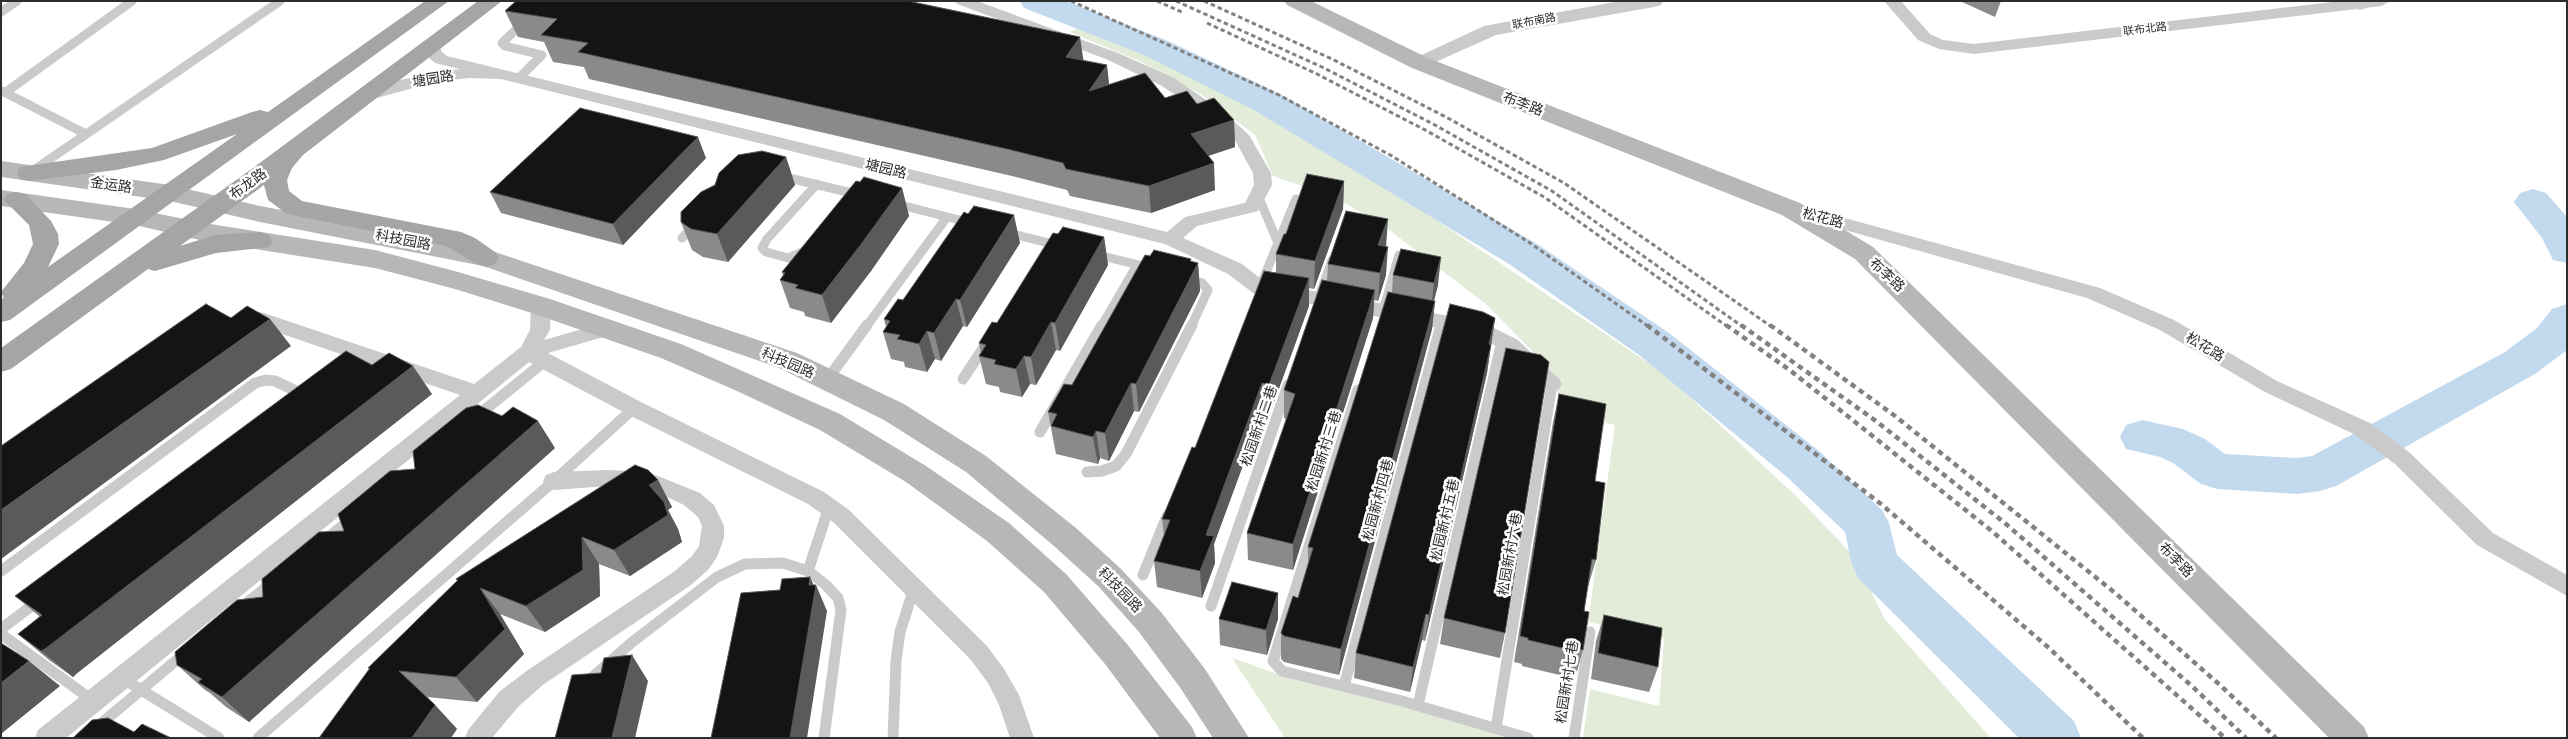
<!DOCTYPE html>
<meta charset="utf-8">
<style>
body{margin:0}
#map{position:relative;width:2568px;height:739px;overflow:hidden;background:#fff;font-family:Lato,sans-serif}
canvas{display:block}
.frame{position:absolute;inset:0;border:2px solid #2d2d2d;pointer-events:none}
</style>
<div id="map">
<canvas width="2568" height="739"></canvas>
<div class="frame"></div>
</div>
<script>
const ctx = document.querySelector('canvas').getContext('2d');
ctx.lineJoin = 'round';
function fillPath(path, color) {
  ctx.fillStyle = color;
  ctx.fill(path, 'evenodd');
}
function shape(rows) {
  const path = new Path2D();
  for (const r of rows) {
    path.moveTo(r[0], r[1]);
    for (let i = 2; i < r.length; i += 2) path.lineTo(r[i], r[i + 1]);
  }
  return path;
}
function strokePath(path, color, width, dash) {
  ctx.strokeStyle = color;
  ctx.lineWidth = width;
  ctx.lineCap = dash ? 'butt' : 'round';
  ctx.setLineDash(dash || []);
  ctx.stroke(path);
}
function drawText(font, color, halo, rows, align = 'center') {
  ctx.font = font + ' Lato,"Noto Sans SC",sans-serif';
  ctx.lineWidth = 5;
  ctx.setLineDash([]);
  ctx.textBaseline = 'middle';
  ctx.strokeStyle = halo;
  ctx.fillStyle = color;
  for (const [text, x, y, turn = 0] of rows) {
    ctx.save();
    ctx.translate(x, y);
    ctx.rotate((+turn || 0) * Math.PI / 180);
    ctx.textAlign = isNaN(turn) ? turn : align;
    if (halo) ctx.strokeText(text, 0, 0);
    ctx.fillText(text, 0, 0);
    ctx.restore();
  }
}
fillPath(shape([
 [1084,25,1238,99,1375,179,1665,374,1795,495,1853,555,1884,618,1991,738,1583,738,1590,689,1659,706,1664,638,1588,622,1615,425,1569,415,1540,359,1487,305,1388,229,1337,198,1273,176,1255,135,1202,95,1139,61,1070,32],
 [1232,658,1295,680,1412,709,1508,738,1285,738]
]), '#e2ecd9');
fillPath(shape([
 [1020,1,1066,1,1168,41,1280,94,1537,244,1669,333,1819,451,1882,510,1889,523,1897,555,2074,721,2081,738,2019,738,1859,579,1852,565,1845,532,1787,477,1639,355,1509,264,1254,110,1144,55,1024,8,1020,1],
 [2533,189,2546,193,2567,217,2567,263,2553,260,2542,238,2514,202,2520,193,2533,189],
 [2567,304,2567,350,2535,374,2336,486,2320,491,2297,494,2217,489,2201,484,2173,463,2160,457,2126,449,2120,437,2126,425,2142,420,2183,429,2205,439,2225,454,2297,458,2312,456,2505,352,2537,328,2552,309,2567,304]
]), '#c3daee');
strokePath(shape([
 [1,12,17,1],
 [519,78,542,55,505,46,502,43,524,22],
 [2,91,86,134],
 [6,92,132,1],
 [31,172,280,1],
 [781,176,860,195],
 [1259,198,1278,243],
 [893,203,971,223],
 [1005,232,1061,246],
 [682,238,695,225],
 [804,251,788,258,766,252,762,248,767,239,817,184],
 [1094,254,1151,268],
 [1186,277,1202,283,1208,290,1191,327],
 [1262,282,1296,199],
 [1321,291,1332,260],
 [1385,304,1399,255],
 [866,327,947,217],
 [1101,327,1137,265],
 [1441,327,1442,322]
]), '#cacaca', 9);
strokePath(shape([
 [963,379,988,341],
 [827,380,867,325],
 [1358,390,1273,661,1282,671,1402,701,1528,738],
 [476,417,545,361],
 [1040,432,1102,325],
 [1087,472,1102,471,1116,466,1126,454,1192,325],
 [325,540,352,518],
 [1,571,255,383,266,380,275,381,296,391,297,399],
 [808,571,829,507],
 [1143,575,1167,516],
 [243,606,273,582],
 [1211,606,1288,385],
 [1,629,38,601],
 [1,634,92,700],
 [122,678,219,738],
 [587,682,631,643,717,577,745,564,783,563,808,571,826,585,838,598,841,610,824,738],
 [1344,686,1441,325],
 [1418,705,1502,341],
 [1496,728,1552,384],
 [84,738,185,653],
 [258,738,554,481,634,408],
 [893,738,896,661,900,632,914,588],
 [1574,738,1590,632]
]), '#cacaca', 11);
fillPath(shape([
 [954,1,977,1,1118,53,1174,78,1224,112,1249,135,1271,173,1272,185,1258,211,1197,226,1183,238,1242,264,1265,282,1465,319,1494,328,1518,340,1559,379,1562,384,1559,389,1552,392,1545,389,1504,350,1480,338,1464,333,1253,293,1228,274,1165,244,501,79,469,78,435,82,366,101,360,100,358,96,360,92,383,84,435,72,460,69,435,63,428,57,424,46,432,41,438,43,442,52,447,56,1167,232,1185,217,1245,203,1254,185,1253,173,1236,142,1212,120,1162,86,1106,59,957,4,954,1],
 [1884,1,1901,1,1930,34,1943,40,1974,44,2341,1,2390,1,2382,6,1974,54,1939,49,1918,40,1884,1],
 [1801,206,2100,288,2174,320,2277,381,2370,423,2409,452,2493,533,2567,575,2567,596,2477,545,2395,464,2356,435,2263,391,2160,330,2087,298,1795,216,1792,212,1795,208,1801,206],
 [541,299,548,301,551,306,550,330,544,340,607,322,614,324,617,329,614,334,548,353,641,402,824,492,849,510,987,646,1004,669,1019,695,1034,738,1010,738,999,705,988,683,971,660,833,522,808,504,627,414,529,362,66,738,35,738,38,730,460,395,256,325,241,322,238,317,241,312,248,310,264,313,474,384,521,347,530,330,531,306,534,301,541,299],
 [608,470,648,472,700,493,714,505,724,526,724,538,717,557,708,570,691,585,544,684,518,707,492,738,465,738,468,730,500,691,528,670,675,571,692,556,699,546,702,526,698,517,684,505,663,495,647,489,608,486,554,490,546,487,543,481,546,475,554,472,608,470]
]), '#cacaca');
fillPath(shape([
 [1620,1,1663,1,1661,5,1654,7,1496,35,1420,69,1413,67,1410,63,1413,59,1484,26,1620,1],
 [2348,1,2368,1,2370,4,2367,8,2360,10,2353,8,2348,1]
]), '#cacaca');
fillPath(shape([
 [1284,1,1311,1,1428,58,1800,203,1873,247,2364,727,2369,738,2329,738,1855,259,1782,215,1412,68,1287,5,1284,1],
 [1,161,170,185,260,206,486,249,797,353,904,404,986,456,1076,528,1120,568,1161,612,1205,669,1249,738,1213,738,1181,689,1139,632,1098,586,1054,546,966,472,884,420,777,367,483,266,260,222,170,201,1,177,1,161],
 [1,190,135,209,204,223,375,250,458,272,550,299,681,344,840,414,926,466,1009,523,1066,574,1127,644,1192,727,1197,738,1160,738,1105,664,1044,592,987,541,906,482,820,430,737,391,661,358,532,313,455,289,375,268,204,241,135,225,1,206,1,190]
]), '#b7b7b7');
fillPath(shape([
 [425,1,449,1,10,320,1,322,1,299,4,298,1,292,24,263,33,244,29,225,4,200,7,194,16,192,25,194,51,221,58,234,59,244,48,267,237,134,164,160,116,170,29,181,20,179,17,173,20,167,152,148,252,112,260,110,268,112,425,1],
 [478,1,502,1,303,155,292,168,287,180,289,191,302,201,461,232,475,238,495,252,499,258,495,264,486,267,477,264,446,246,287,214,268,200,264,185,180,246,215,235,260,232,269,235,273,241,269,247,216,253,155,271,148,269,11,369,1,372,1,348,253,168,478,1]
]), '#a5a5a5');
strokePath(shape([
 [1071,1,1279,95,1392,156,1530,243,1649,327],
 [1157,1,1184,13],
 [1176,1,1322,67,1435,125,1552,191,1743,327],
 [1204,1,1332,59,1446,117,1564,183,1772,327],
 [1207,23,1315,73,1427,131,1544,197,1728,327]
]), '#828282', 3, [4.5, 3]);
strokePath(shape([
 [1647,325,1881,504,2049,648,2143,738],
 [1726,325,1791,371,1993,532,2225,738],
 [1741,325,1876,421,2006,524,2193,687,2246,738],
 [1770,325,1895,416,2114,592,2220,685,2276,738]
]), '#828282', 4.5, [5.5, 4.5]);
fillPath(shape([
 [1960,1,2001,1,1995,17],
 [505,11,1083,60,1109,85,1165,98,1197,104,1234,120,1235,147,1208,156,1215,190,1151,213,1070,196,1067,190,1012,176,589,79,584,67,553,62,544,42,518,37],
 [786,157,795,185,728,262,703,257,692,250,681,222,715,185],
 [706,158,623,245,501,213,490,192],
 [1344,181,1343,209,1314,289,1309,288,1309,306,1270,413,1263,411,1214,544,1215,563,1202,598,1157,587,1154,561,1164,535,1162,519,1276,273,1276,254,1286,234],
 [902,188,909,216,871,271,831,323,805,316,804,312,790,308,780,280,783,276,782,272],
 [1058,234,1104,237,1108,265,1060,351,1056,350,1036,385,1030,384,1022,397,1000,392,999,387,986,384,979,356,981,353,979,343,997,323],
 [1020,243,967,327,963,326,941,361,935,359,927,372,905,367,904,362,891,359,883,332,886,327,884,319,903,300],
 [1386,247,1386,275,1378,301,1374,300,1373,318,1293,570,1248,560,1247,533,1286,419,1284,418,1284,390,1327,281,1328,264],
 [1401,249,1438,285,1434,301,1435,301,1432,329,1339,675,1284,662,1281,659,1281,633,1298,598,1308,563,1308,547,1392,293,1393,275],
 [1150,256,1198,263,1200,291,1139,412,1134,411,1109,461,1100,458,1098,464,1056,454,1048,412,1072,385],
 [1495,318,1487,373,1425,641,1422,640,1410,692,1354,678,1356,653],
 [372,365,432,394,76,674,73,677,49,660,18,634,40,617,15,596],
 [1559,394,1595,481,1596,560,1588,587,1588,586,1584,611,1583,650,1576,675,1573,675,1572,678,1522,666,1522,664,1514,662,1553,422],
 [555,448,249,722,226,707,210,693,205,690,177,665,344,531,415,469],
 [658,480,672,507,668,510,678,529,682,542,630,576,599,564,600,596,545,632,500,614,524,654,477,702,427,697,435,705,457,729,368,668,457,581,456,579],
 [1604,615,1658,667,1649,692,1591,679,1596,641],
 [1444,618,1505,633,1500,658,1440,644],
 [1219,619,1278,619,1267,655,1220,645]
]), '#8a8a8a');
fillPath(shape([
 [1080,37,1084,64,1066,57],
 [1107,65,1110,92,1089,91],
 [1234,120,1235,147,1193,161,1191,134],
 [698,137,706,158,623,245,613,224],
 [786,157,795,185,728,262,717,234],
 [1214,163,1215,190,1151,213,1149,186],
 [1344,181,1343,209,1314,289,1315,261],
 [902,188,909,216,871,271,831,323,822,295],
 [1014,215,1020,243,967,327,960,300],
 [1388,219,1386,247,1377,273,1378,245],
 [1104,237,1108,265,1060,351,1055,323],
 [1388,247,1386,275,1378,301,1380,273],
 [1441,257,1438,285,1431,311,1434,283],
 [1191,259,1192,275,1198,263,1200,291,1139,412,1136,384],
 [1309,278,1309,306,1270,413,1269,385],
 [1375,290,1373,318,1293,570,1293,544],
 [956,299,963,326,941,361,934,333],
 [1435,301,1432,329,1339,675,1341,649],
 [1495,318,1491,346,1489,344],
 [270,319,291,346,1,559,1,510],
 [1051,322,1056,350,1036,385,1031,357],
 [927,331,935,359,927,372,919,344],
 [1491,345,1487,373,1425,641,1429,615],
 [1024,356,1030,384,1022,397,1016,369],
 [413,366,432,394,76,674,73,677,41,651],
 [1131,383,1134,411,1109,461,1105,433],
 [1262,383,1263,411,1214,544,1215,563,1202,598,1200,571,1206,535],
 [538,421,555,448,249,722,222,697],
 [1096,431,1100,458,1098,464,1093,437],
 [658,480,672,507,668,510,678,529,682,542,630,576,614,550,649,485],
 [582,537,599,564,600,596,545,632,526,606],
 [810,577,815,588,816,585,827,611,807,738,790,738],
 [480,588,500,614,524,654,477,702,456,677],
 [1278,593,1278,619,1267,655,1266,630],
 [1426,614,1422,640,1410,692,1413,667],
 [632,655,648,681,635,738,612,738],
 [29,661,60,686,1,734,1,683],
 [435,705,457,729,451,738,412,738]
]), '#5a5a5a');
const building = shape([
 [516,1,908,1,1080,37,1066,57,1107,65,1089,91,1145,73,1165,98,1187,91,1197,104,1214,98,1234,120,1191,134,1214,163,1149,186,1066,169,1063,163,1007,149,578,52,588,43,541,35,557,19,505,11,516,1],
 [580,108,698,137,613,224,490,192,580,108],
 [762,151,786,157,717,234,691,229,681,222,681,212,701,192,715,185,719,173,738,155,762,151],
 [1307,174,1344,181,1315,261,1276,254,1284,234,1286,234,1307,174],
 [864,177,902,188,862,243,822,295,795,288,798,285,780,280,785,273,782,272,856,181,860,182,864,177],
 [974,206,1014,215,960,300,956,299,934,333,927,331,919,344,897,339,900,335,883,332,890,321,884,319,898,299,903,300,964,212,968,214,974,206],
 [1346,211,1388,219,1378,245,1388,247,1380,273,1328,264,1346,211],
 [1063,227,1104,237,1055,323,1051,322,1031,357,1024,356,1016,369,994,364,996,360,979,356,986,345,979,343,992,322,997,323,1053,233,1058,234,1063,227],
 [1401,249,1441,257,1434,283,1393,275,1401,249],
 [1154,250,1191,259,1190,261,1198,263,1136,384,1131,383,1105,433,1096,431,1093,437,1051,426,1057,414,1048,412,1064,384,1072,385,1145,255,1150,256,1154,250],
 [1264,271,1309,278,1269,385,1262,383,1206,535,1214,536,1200,571,1154,561,1170,520,1162,519,1192,447,1195,448,1264,271],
 [1322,280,1375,290,1293,544,1247,533,1295,394,1284,390,1322,280],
 [1388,292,1435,301,1341,649,1284,636,1281,633,1293,596,1298,598,1313,548,1308,547,1388,292],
 [206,304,231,318,247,306,270,319,1,510,1,446,206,304],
 [1450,304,1483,312,1495,318,1489,344,1491,345,1429,615,1426,614,1413,667,1356,653,1450,304],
 [1506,348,1541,355,1549,362,1505,633,1444,618,1506,348],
 [346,351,372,365,389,353,413,366,45,649,41,651,18,634,42,615,15,596,346,351],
 [1559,394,1606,404,1595,481,1605,483,1596,560,1592,559,1584,611,1589,612,1583,650,1580,649,1579,652,1528,640,1528,638,1520,636,1559,394],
 [478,405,502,416,513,407,538,421,222,697,198,682,202,679,177,665,175,652,237,600,263,597,262,579,319,532,344,531,338,514,390,471,415,469,413,451,466,408,478,405],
 [635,465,648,470,658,480,649,485,664,502,668,515,614,550,582,537,583,570,526,606,480,588,505,629,456,677,399,671,435,705,412,738,319,738,370,668,368,668,458,580,456,579,635,465],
 [810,577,809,585,816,585,790,738,711,738,741,593,780,590,782,579,810,577],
 [1232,582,1278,593,1266,630,1219,619,1232,582],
 [1604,615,1662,628,1658,667,1598,653,1604,615],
 [1,643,29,661,1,683,1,643],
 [632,655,612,738,555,738,572,675,601,673,604,658,632,655],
 [108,718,134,732,142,724,171,738,73,738,92,720,108,718]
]);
fillPath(building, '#141414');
strokePath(building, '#5a5a5a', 1);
drawText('11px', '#2d2d2d', '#fff', [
 ["联布南路",1534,21,-11],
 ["联布北路",2145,29,-7]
]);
drawText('14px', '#2d2d2d', '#fff', [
 ["塘园路",433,79,-9],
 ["布李路",1523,104,21],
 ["塘园路",886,169,14],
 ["布龙路",248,184,-36],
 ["金运路",111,185,8],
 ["松花路",1823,218,15],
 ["科技园路",403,240,11],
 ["布李路",1887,275,43],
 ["松花路",2205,347,31],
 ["科技园路",788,363,23],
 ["松园新村二巷",1259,426,-71],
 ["松园新村三巷",1324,451,-72],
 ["松园新村四巷",1378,500,-75],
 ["松园新村五巷",1445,520,-77],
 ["松园新村六巷",1510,554,-80],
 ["布李路",2176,560,45],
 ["科技园路",1120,590,46],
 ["松园新村七巷",1567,682,-81]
]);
</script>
